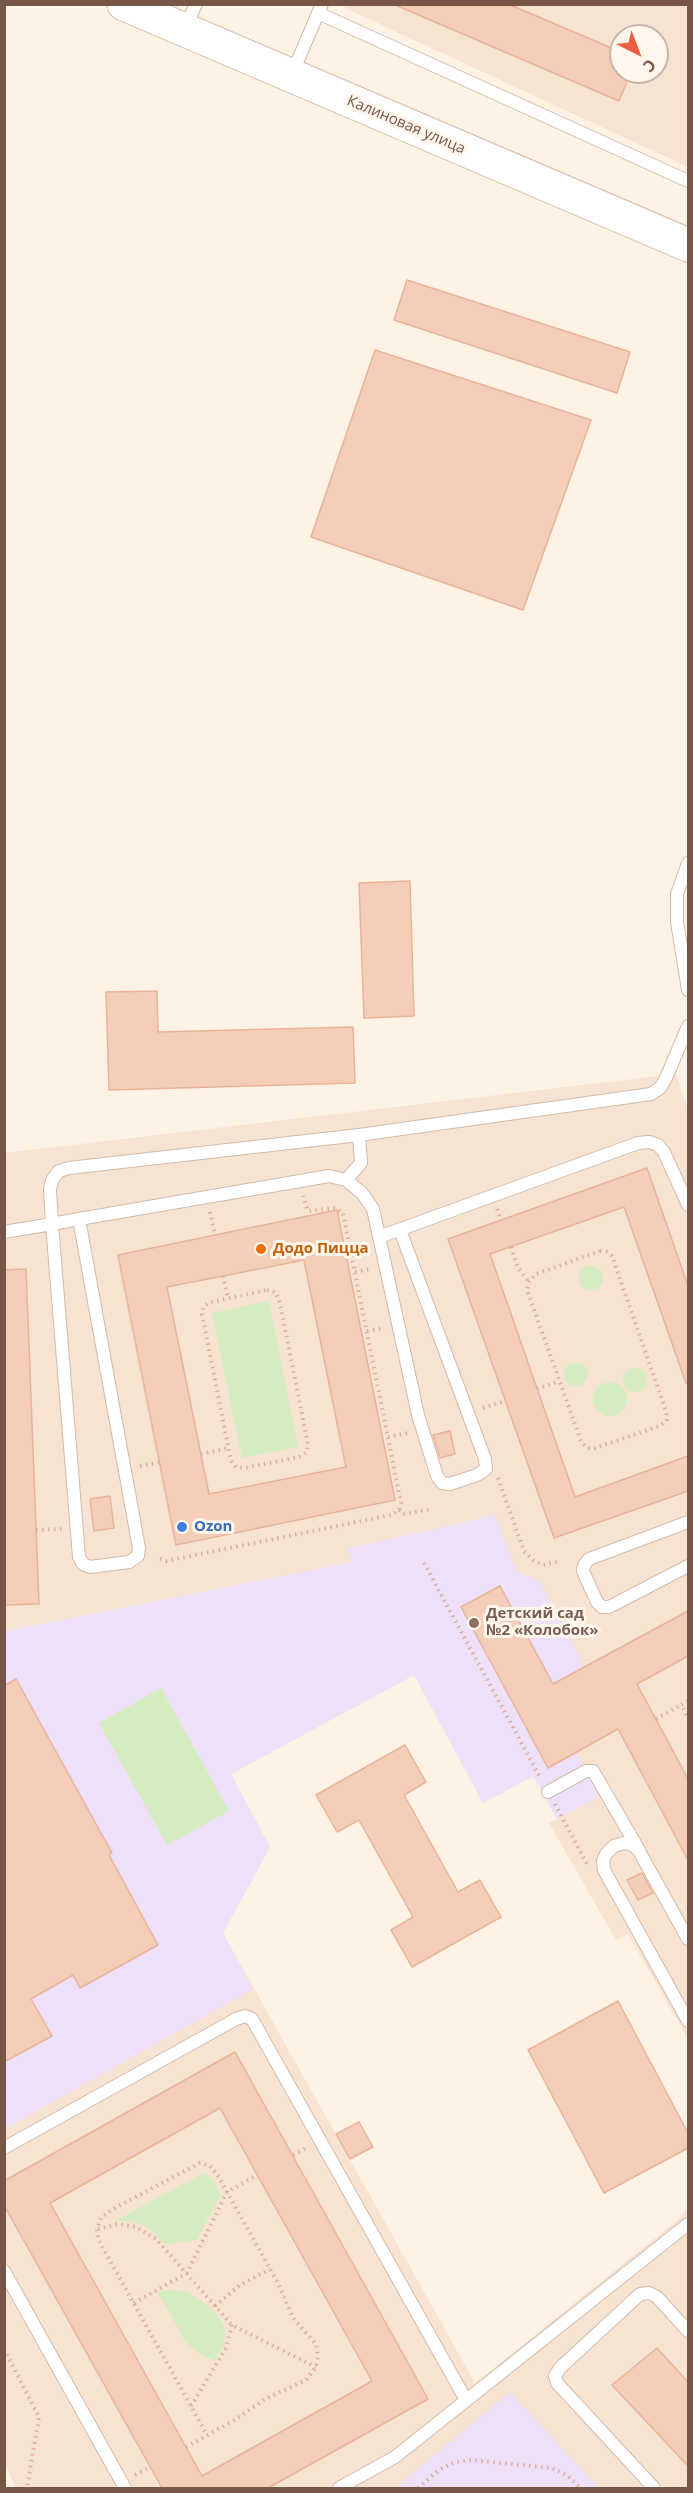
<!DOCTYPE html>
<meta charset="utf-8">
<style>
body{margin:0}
#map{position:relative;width:693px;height:2493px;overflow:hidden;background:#fef2e4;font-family:"Open Sans",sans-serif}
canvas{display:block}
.frame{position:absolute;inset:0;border:6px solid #785647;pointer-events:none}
.north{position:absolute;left:609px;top:24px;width:60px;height:60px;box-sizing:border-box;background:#fff6ec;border:2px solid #c9b6aa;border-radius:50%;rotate:138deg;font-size:16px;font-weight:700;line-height:24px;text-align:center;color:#785647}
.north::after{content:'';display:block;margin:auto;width:21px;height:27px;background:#f05e41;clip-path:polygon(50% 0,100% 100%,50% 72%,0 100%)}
</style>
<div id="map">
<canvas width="693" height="2493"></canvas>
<div class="frame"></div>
<div class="north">С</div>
</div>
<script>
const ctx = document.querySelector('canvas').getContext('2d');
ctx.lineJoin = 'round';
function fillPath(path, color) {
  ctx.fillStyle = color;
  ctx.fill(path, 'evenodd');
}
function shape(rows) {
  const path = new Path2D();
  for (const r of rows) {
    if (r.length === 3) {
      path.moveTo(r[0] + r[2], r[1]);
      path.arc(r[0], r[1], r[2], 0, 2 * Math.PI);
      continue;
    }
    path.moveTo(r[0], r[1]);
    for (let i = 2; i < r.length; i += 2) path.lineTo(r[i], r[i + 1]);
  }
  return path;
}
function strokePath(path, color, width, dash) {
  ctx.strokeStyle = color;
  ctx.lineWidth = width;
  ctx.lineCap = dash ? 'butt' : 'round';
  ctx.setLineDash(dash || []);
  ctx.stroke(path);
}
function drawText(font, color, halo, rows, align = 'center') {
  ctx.font = font + ' "Open Sans",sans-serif';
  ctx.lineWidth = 6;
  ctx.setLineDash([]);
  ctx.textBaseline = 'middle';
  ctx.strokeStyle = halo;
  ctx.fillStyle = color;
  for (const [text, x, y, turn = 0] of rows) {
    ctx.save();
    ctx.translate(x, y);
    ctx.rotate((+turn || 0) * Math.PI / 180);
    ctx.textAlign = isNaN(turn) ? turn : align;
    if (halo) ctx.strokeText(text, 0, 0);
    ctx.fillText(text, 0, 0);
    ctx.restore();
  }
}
fillPath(shape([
 [346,4,688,5,688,167,345,8],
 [621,36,657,36,657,72,621,72],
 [676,1074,688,1109,688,2039,628,1934,616,1940,549,1823,557,1819,534,1776,483,1803,414,1675,231,1774,270,1847,223,1933,475,2383,678,2220,688,2208,688,2488,16,2488,4,2462,4,1153]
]), '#f6e3d2');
fillPath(shape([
 [495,1515,517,1572,539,1580,618,1729,576,1752,600,1796,557,1819,533,1776,483,1803,414,1675,231,1774,270,1847,223,1933,253,1989,5,2129,5,1631,353,1562,346,1549],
 [510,2392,599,2488,395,2488]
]), '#efe0fa');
fillPath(shape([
 [591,1278,12],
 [269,1301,298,1447,242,1458,212,1313],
 [576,1374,12],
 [635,1380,12],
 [610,1399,17],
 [161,1688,229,1811,167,1845,99,1723],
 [204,2173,212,2179,221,2194,197,2240,165,2244,152,2231,134,2221,115,2221],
 [175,2290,188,2292,202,2301,217,2315,226,2329,225,2342,215,2361,197,2352,186,2342,157,2291]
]), '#d5edc1');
const building = shape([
 [393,4,508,4,621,52,621,72,631,72,619,101,393,4],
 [407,280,630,352,617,393,394,320,407,280],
 [375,350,591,420,523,610,311,537,375,350],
 [410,881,414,1016,364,1018,359,883,410,881],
 [157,991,158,1032,353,1027,355,1083,109,1090,106,992,157,991],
 [647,1168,688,1286,688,1383,686,1383,624,1207,490,1254,575,1497,688,1456,688,1491,554,1538,448,1239,647,1168],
 [337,1210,395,1500,176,1545,118,1255,337,1210],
 [304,1260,346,1467,209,1494,167,1287,304,1260],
 [26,1269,39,1604,4,1605,4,1270,26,1269],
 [450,1431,455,1454,440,1458,433,1435,450,1431],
 [110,1496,114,1528,94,1531,90,1499,110,1496],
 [500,1586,553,1684,688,1611,688,1656,637,1684,688,1779,688,1860,618,1729,548,1768,461,1607,500,1586],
 [16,1679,112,1853,109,1855,158,1945,80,1988,73,1975,31,1999,52,2036,4,2062,4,1686,16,1679],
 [405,1745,426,1782,404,1795,458,1892,480,1880,501,1917,412,1967,391,1930,413,1917,359,1820,337,1832,316,1795,405,1745],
 [642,1873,653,1893,638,1900,627,1880,642,1873],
 [618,2001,688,2133,688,2148,604,2193,528,2050,618,2001],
 [235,2052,428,2399,268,2488,162,2488,4,2205,4,2181,235,2052],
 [220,2108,372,2381,202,2476,50,2203,220,2108],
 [359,2122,373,2147,350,2159,336,2134,359,2122],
 [657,2348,688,2382,688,2466,612,2385,657,2348]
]);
fillPath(building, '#f5ceb9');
strokePath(building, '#e9b399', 1.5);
const lane = shape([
 [318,13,688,181],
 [185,28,196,4],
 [292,74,322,4],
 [688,863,677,894,677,922,688,990],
 [346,1180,361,1163,359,1135],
 [79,1219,139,1548,138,1556,129,1562,90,1567,83,1564,79,1557,52,1224,79,1219,207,1197,329,1176,346,1180,362,1193,373,1209,418,1415,437,1476,442,1483,450,1484,477,1475,486,1469,485,1459,400,1230],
 [4,1232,52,1224,50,1189,52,1180,59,1171,69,1168,359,1135,651,1094,660,1088,666,1078,688,1026],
 [379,1237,638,1143,649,1142,658,1145,664,1152,688,1205],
 [688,1522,589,1559,584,1565,583,1571,597,1602,602,1607,609,1607,688,1566],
 [548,1792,586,1771,593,1771,639,1850],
 [688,1939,639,1851,633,1845,624,1843,614,1846,606,1854,603,1861,604,1870,688,2021],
 [4,2148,236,2019,245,2016,252,2019,466,2400],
 [4,2271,125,2488],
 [339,2488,395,2457,688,2224],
 [654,2488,557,2383,555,2376,560,2368,640,2294,649,2293,657,2297,688,2331]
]);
const secondary = shape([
 [124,4,688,245]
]);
strokePath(lane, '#d2bbac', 14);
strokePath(secondary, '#d6baa9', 35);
strokePath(shape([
 [497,1209,501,1220],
 [210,1212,215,1235],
 [511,1247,518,1268,529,1282],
 [600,1251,607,1252,612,1256,666,1411,667,1420,660,1426,595,1448,587,1448,581,1441,527,1290,529,1282,536,1274,600,1251],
 [355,1272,370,1269],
 [223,1276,228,1299],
 [267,1290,275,1292,279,1299,308,1444,307,1452,299,1457,244,1468,236,1467,231,1461,202,1314,204,1306,211,1302,267,1290],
 [367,1331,384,1328],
 [537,1389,559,1381],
 [483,1408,505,1401],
 [388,1437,408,1433],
 [201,1454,229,1448],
 [140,1466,160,1462],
 [498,1478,524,1551,533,1560,543,1565,557,1562],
 [399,1510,403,1514,432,1509],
 [36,1530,62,1529],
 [160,1559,166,1561,391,1515,399,1510,401,1503,343,1213,335,1208,308,1211,303,1196],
 [424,1563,541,1779],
 [688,1701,681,1705,688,1718],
 [656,1719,681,1705],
 [555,1804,587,1864],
 [293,2155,308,2147],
 [98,2229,118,2224,136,2227,156,2239,232,2325,316,2367],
 [134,2303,187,2273,227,2192,257,2175],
 [215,2306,240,2285,270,2269],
 [4,2349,39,2417,27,2488],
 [191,2406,226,2348,232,2325],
 [186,2447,233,2421,265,2399,306,2380,316,2367,318,2356,316,2344,293,2318,279,2285,217,2174,210,2166,200,2163,111,2210,101,2218,97,2229,98,2239,207,2435],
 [135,2475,150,2467],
 [418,2488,439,2470,455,2462,471,2460,552,2468,568,2476,581,2488]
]), '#dab19c', 4, [1.5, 4.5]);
strokePath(lane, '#fff', 12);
strokePath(secondary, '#fff', 33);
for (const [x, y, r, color] of [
 [261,1249,6,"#e8710a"],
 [182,1527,6,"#3f7fe0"],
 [474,1623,6,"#8d6e63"]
]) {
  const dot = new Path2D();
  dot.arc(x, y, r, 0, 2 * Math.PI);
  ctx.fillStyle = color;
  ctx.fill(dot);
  strokePath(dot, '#fff6ec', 2);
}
drawText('15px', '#785647', '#fff6ec', [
 ["Калиновая улица",406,125,23]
]);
drawText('bold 15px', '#c56008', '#fff6ec', [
 ["Додо Пицца",273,1249]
], 'left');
drawText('bold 15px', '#366cbe', '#fff6ec', [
 ["Ozon",194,1527]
], 'left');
drawText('bold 15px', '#785e54', '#fff6ec', [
 ["Детский сад",486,1614],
 ["№2 «Колобок»",486,1631]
], 'left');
</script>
